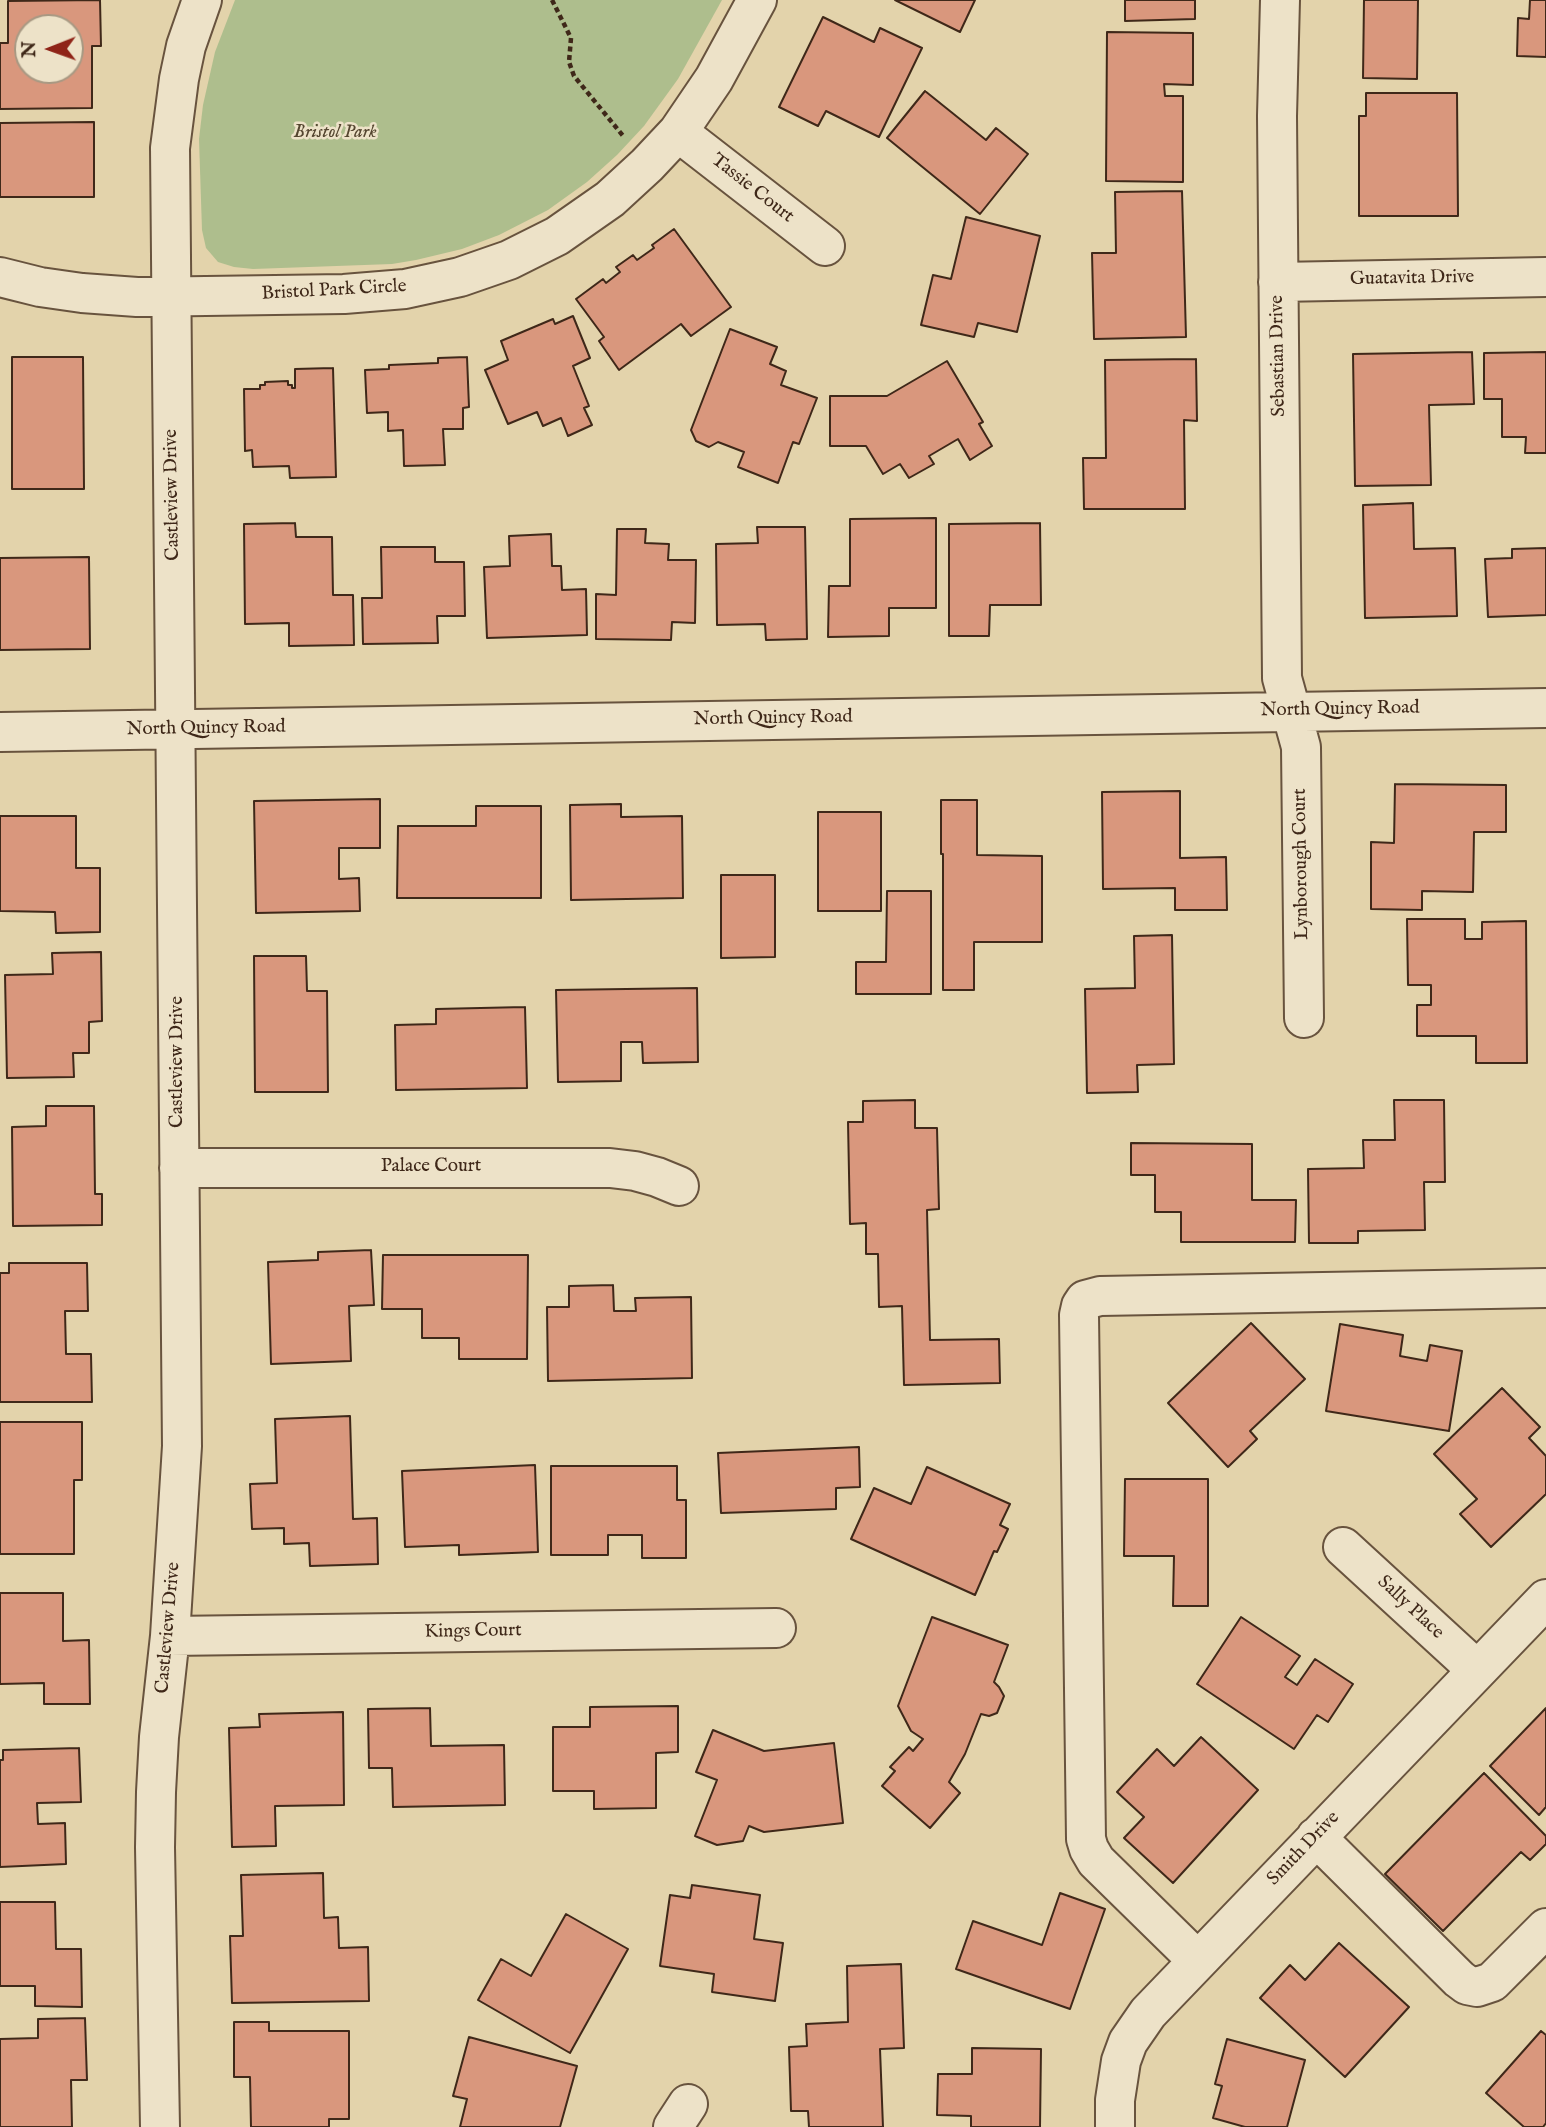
<!DOCTYPE html>
<style>
body{margin:0}
#map{position:relative;width:1546px;height:2127px;overflow:hidden;background:#e3d3ab;font-family:"IM FELL English",serif}
canvas{display:block}
.north{position:absolute;left:14px;top:14px;width:70px;height:70px;box-sizing:border-box;background:#ede2c8;border:2px solid #a79882;border-radius:50%;rotate:269deg;font-size:19px;font-weight:700;line-height:28px;text-align:center;color:#3f2819}
.north::after{content:'';display:block;margin:auto;width:24px;height:32px;background:#8f2418;clip-path:polygon(50% 0,100% 100%,50% 72%,0 100%)}
</style>
<div id="map">
<canvas width="1546" height="2127"></canvas>
<div class="north">N</div>
</div>
<script>
const ctx = document.querySelector('canvas').getContext('2d');
ctx.lineJoin = 'round';
function fillPath(path, color) {
  ctx.fillStyle = color;
  ctx.fill(path, 'evenodd');
}
function shape(rows) {
  const path = new Path2D();
  for (const r of rows) {
    path.moveTo(r[0], r[1]);
    for (let i = 2; i < r.length; i += 2) path.lineTo(r[i], r[i + 1]);
  }
  return path;
}
function strokePath(path, color, width, dash) {
  ctx.strokeStyle = color;
  ctx.lineWidth = width;
  ctx.lineCap = dash ? 'butt' : 'round';
  ctx.setLineDash(dash || []);
  ctx.stroke(path);
}
function drawText(font, color, halo, rows, align = 'center') {
  ctx.font = font + ' "IM FELL English",serif';
  ctx.lineWidth = 5;
  ctx.setLineDash([]);
  ctx.textBaseline = 'middle';
  ctx.strokeStyle = halo;
  ctx.fillStyle = color;
  for (const [text, x, y, turn = 0] of rows) {
    ctx.save();
    ctx.translate(x, y);
    ctx.rotate((+turn || 0) * Math.PI / 180);
    ctx.textAlign = isNaN(turn) ? turn : align;
    if (halo) ctx.strokeText(text, 0, 0);
    ctx.fillText(text, 0, 0);
    ctx.restore();
  }
}
fillPath(shape([
 [235,0,722,0,678,79,644,126,617,155,587,182,548,210,499,235,462,249,416,260,392,264,253,269,234,267,218,262,206,248,202,230,199,139,203,105,215,52]
]), '#aebe8d');
const building = shape([
 [100,0,101,46,92,46,92,108,0,109,0,43,8,43,8,1,100,0],
 [28,28,70,28,70,70,28,70,28,28],
 [895,0,975,0,960,32,895,0],
 [1125,0,1195,0,1195,19,1125,21,1125,0],
 [1364,0,1418,0,1417,79,1363,78,1364,0],
 [1530,0,1546,0,1546,57,1517,56,1518,18,1529,19,1530,0],
 [823,17,874,42,880,28,922,48,879,137,826,111,818,126,779,107,823,17],
 [1107,32,1193,33,1193,85,1164,84,1165,96,1183,96,1183,182,1106,181,1107,32],
 [925,91,986,140,996,128,1028,154,980,214,887,138,925,91],
 [1366,93,1457,93,1458,216,1359,216,1359,116,1366,116,1366,93],
 [94,122,94,197,0,197,0,123,94,122],
 [1182,191,1186,337,1094,339,1092,253,1116,253,1115,192,1182,191],
 [966,217,1040,236,1017,332,978,323,974,337,921,325,933,275,951,279,966,217],
 [674,229,731,307,691,336,681,324,619,370,599,341,604,337,576,299,603,279,606,283,620,272,616,267,633,255,637,260,654,248,652,245,674,229],
 [573,316,590,358,573,366,589,406,584,408,592,425,568,436,561,418,543,426,537,412,508,424,485,370,508,360,501,341,553,319,555,324,573,316],
 [730,329,777,347,770,364,786,371,781,385,817,398,799,444,793,442,778,483,738,467,744,452,718,442,709,447,696,441,691,430,730,329],
 [1472,352,1474,404,1429,405,1431,485,1355,486,1353,354,1472,352],
 [1546,352,1546,453,1525,453,1526,437,1502,437,1502,399,1484,399,1484,353,1546,352],
 [12,357,83,357,84,489,12,489,12,357],
 [467,357,469,407,463,408,463,429,443,429,445,465,404,466,403,430,388,431,388,412,367,413,365,370,389,369,389,365,438,363,438,358,467,357],
 [1196,359,1197,421,1184,420,1185,509,1084,509,1083,458,1106,458,1105,360,1196,359],
 [947,361,983,422,979,424,992,446,970,460,958,439,929,456,934,464,909,478,900,464,883,474,866,446,830,446,830,396,887,396,947,361],
 [333,368,336,477,290,478,289,466,253,467,252,450,245,451,244,389,260,389,260,385,265,385,265,382,288,381,288,385,292,385,292,388,295,388,295,369,333,368],
 [1413,503,1414,549,1455,548,1457,616,1365,618,1363,505,1413,503],
 [936,518,936,608,889,608,889,636,828,637,829,586,850,586,850,519,936,518],
 [295,523,296,537,332,537,333,595,353,595,354,645,289,646,289,623,245,624,244,524,295,523],
 [1040,523,1041,605,990,605,989,636,949,636,949,524,1040,523],
 [757,527,805,527,807,639,766,640,765,624,717,625,716,544,758,543,757,527],
 [617,529,646,529,645,543,669,544,668,560,696,560,695,623,672,622,671,640,596,639,596,594,616,595,617,529],
 [551,534,552,566,561,566,562,590,586,589,587,635,487,638,484,567,510,566,509,536,551,534],
 [381,547,435,547,435,562,464,562,465,616,437,616,438,643,363,644,362,598,382,598,381,547],
 [1546,548,1546,615,1488,617,1485,559,1512,558,1512,549,1546,548],
 [89,557,90,649,0,650,0,558,89,557],
 [1395,784,1506,785,1506,832,1474,832,1473,892,1422,891,1422,910,1371,909,1371,842,1394,843,1395,784],
 [1180,791,1180,858,1226,857,1227,910,1175,910,1175,888,1103,889,1102,792,1180,791],
 [380,799,380,848,339,848,339,879,359,878,360,911,256,913,254,801,380,799],
 [941,800,977,800,977,855,1042,856,1042,942,974,942,974,990,943,990,943,854,941,854,941,800],
 [621,804,621,817,682,816,683,898,571,900,570,805,621,804],
 [476,806,541,806,541,898,397,898,398,826,476,826,476,806],
 [818,812,881,812,881,911,818,911,818,812],
 [0,816,76,816,76,868,100,868,100,932,56,933,55,912,0,911,0,816],
 [721,875,775,875,775,957,721,958,721,875],
 [887,891,931,891,931,994,856,994,856,962,886,962,887,891],
 [1407,919,1465,919,1465,939,1482,939,1482,922,1526,921,1527,1063,1476,1063,1476,1036,1417,1036,1417,1005,1431,1005,1431,985,1408,985,1407,919],
 [1172,935,1174,1064,1137,1065,1138,1092,1087,1093,1085,989,1135,988,1134,936,1172,935],
 [101,952,102,1021,89,1022,89,1053,73,1053,74,1077,7,1078,5,975,53,974,52,953,101,952],
 [254,956,306,956,307,991,327,991,328,1092,255,1092,254,956],
 [697,988,698,1062,643,1063,642,1042,621,1042,621,1081,558,1082,556,990,697,988],
 [525,1007,527,1088,396,1090,395,1025,436,1024,436,1009,525,1007],
 [915,1100,915,1128,937,1128,939,1209,927,1210,930,1340,999,1339,1000,1383,904,1385,902,1306,879,1307,878,1254,866,1254,866,1223,850,1224,848,1122,863,1122,863,1101,915,1100],
 [1394,1100,1444,1100,1445,1182,1424,1182,1425,1230,1358,1231,1358,1243,1309,1243,1308,1169,1364,1168,1363,1140,1395,1140,1394,1100],
 [46,1106,94,1106,95,1194,102,1194,102,1225,13,1226,12,1127,46,1126,46,1106],
 [1131,1143,1252,1144,1252,1200,1296,1200,1295,1242,1181,1242,1181,1212,1155,1212,1155,1175,1131,1175,1131,1143],
 [371,1250,374,1305,349,1306,351,1361,271,1364,268,1262,318,1260,318,1252,371,1250],
 [383,1255,528,1255,527,1359,459,1359,459,1338,422,1338,422,1309,382,1309,383,1255],
 [9,1263,87,1263,88,1311,65,1311,66,1354,91,1354,92,1402,0,1402,0,1273,9,1273,9,1263],
 [613,1285,614,1311,636,1311,635,1298,691,1297,692,1378,548,1381,547,1307,569,1307,569,1286,613,1285],
 [1251,1323,1305,1379,1250,1431,1257,1439,1228,1467,1168,1403,1251,1323],
 [1340,1324,1403,1335,1400,1356,1427,1361,1430,1345,1462,1351,1449,1431,1326,1411,1340,1324],
 [1502,1388,1540,1427,1529,1438,1546,1456,1546,1494,1491,1547,1460,1514,1477,1499,1434,1454,1502,1388],
 [350,1416,353,1519,377,1518,378,1564,310,1566,309,1543,284,1544,284,1528,252,1529,250,1484,277,1483,275,1419,350,1416],
 [0,1422,82,1422,82,1480,74,1480,74,1554,0,1554,0,1422],
 [859,1447,860,1487,836,1488,836,1509,721,1513,718,1453,859,1447],
 [535,1465,538,1552,459,1555,459,1545,405,1547,402,1471,535,1465],
 [551,1466,677,1466,677,1500,686,1500,686,1558,642,1558,642,1535,608,1535,608,1555,551,1555,551,1466],
 [927,1467,1010,1504,1000,1525,1008,1529,997,1552,994,1551,975,1595,851,1539,874,1488,911,1504,927,1467],
 [1125,1479,1208,1479,1208,1606,1173,1606,1174,1556,1124,1556,1125,1479],
 [0,1593,63,1593,63,1641,89,1640,90,1704,44,1704,44,1683,0,1684,0,1593],
 [932,1617,1008,1645,994,1682,999,1687,1004,1696,997,1713,989,1716,981,1714,965,1754,949,1782,960,1793,930,1828,882,1786,895,1771,890,1767,909,1747,913,1751,923,1739,911,1731,898,1706,932,1617],
 [1241,1617,1300,1656,1285,1677,1297,1685,1315,1659,1353,1684,1328,1722,1317,1715,1294,1749,1197,1684,1241,1617],
 [678,1706,678,1752,656,1753,656,1808,594,1809,594,1791,553,1791,553,1727,590,1727,590,1707,678,1706],
 [430,1708,431,1746,504,1745,505,1805,393,1807,392,1768,369,1768,368,1709,430,1708],
 [1546,1708,1546,1807,1539,1815,1490,1766,1546,1708],
 [343,1712,344,1805,275,1806,276,1846,232,1847,229,1728,260,1727,259,1714,343,1712],
 [713,1730,764,1751,834,1743,843,1823,764,1832,749,1826,743,1841,717,1845,695,1836,717,1780,696,1772,713,1730],
 [1201,1737,1258,1790,1173,1883,1124,1838,1144,1817,1117,1792,1157,1749,1174,1766,1201,1737],
 [79,1748,81,1802,37,1803,38,1824,65,1823,66,1864,0,1867,0,1760,3,1760,3,1750,79,1748],
 [1484,1773,1546,1836,1546,1844,1530,1860,1521,1852,1443,1931,1385,1874,1484,1773],
 [323,1873,324,1918,338,1917,339,1948,368,1947,369,2001,232,2003,230,1936,243,1936,241,1875,323,1873],
 [692,1885,760,1895,754,1939,783,1943,775,2001,712,1992,714,1974,660,1966,670,1895,690,1898,692,1885],
 [1060,1893,1105,1909,1070,2009,956,1969,973,1921,1042,1945,1060,1893],
 [0,1902,55,1902,56,1949,81,1949,82,2007,35,2006,35,1986,0,1986,0,1902],
 [566,1914,628,1949,570,2053,478,2000,501,1959,531,1976,566,1914],
 [1339,1943,1409,2007,1345,2077,1260,1998,1290,1965,1305,1980,1339,1943],
 [901,1964,904,2048,880,2049,883,2127,809,2127,808,2111,791,2111,789,2047,807,2046,806,2024,848,2022,847,1966,901,1964],
 [85,2018,87,2080,71,2080,72,2127,0,2127,0,2039,38,2038,38,2019,85,2018],
 [234,2022,269,2022,269,2031,349,2031,349,2119,329,2119,329,2127,251,2127,250,2077,234,2077,234,2022],
 [1541,2031,1546,2035,1546,2123,1543,2127,1524,2127,1486,2093,1541,2031],
 [469,2037,577,2066,560,2127,460,2127,467,2099,453,2096,469,2037],
 [1227,2039,1305,2060,1287,2127,1245,2127,1213,2118,1222,2086,1215,2084,1227,2039],
 [972,2048,1041,2049,1040,2127,971,2127,971,2116,937,2115,938,2074,972,2074,972,2048]
]);
fillPath(building, '#d9977d');
strokePath(building, '#3f2819', 2);
const minor = shape([
 [1280,0,1277,116,1282,678,1301,747,1304,1018],
 [678,132,825,246],
 [0,277,40,287,82,293,137,297,344,294,405,289,460,277,509,260,557,236,610,199,647,165,678,132,714,79,757,0],
 [1278,282,1546,277],
 [0,732,1546,708],
 [179,1168,610,1168,635,1171,657,1177,679,1186],
 [1343,1547,1477,1670],
 [170,1636,776,1628],
 [1316,1837,1459,1979,1467,1985,1477,1987,1492,1982,1546,1928],
 [1197,1960,1096,1861,1089,1849,1086,1839,1079,1315,1081,1306,1085,1300,1100,1296,1546,1288],
 [160,2127,155,1847,156,1792,159,1737,170,1636,182,1446,170,148,179,79,186,46,202,0],
 [673,2127,688,2104],
 [1115,2127,1115,2100,1121,2061,1128,2042,1148,2013,1546,1599]
]);
strokePath(minor, '#68533e', 42);
strokePath(shape([
 [552,0,571,38,569,62,574,76,624,137]
]), '#3f2819', 4.5, [5, 3.5]);
strokePath(minor, '#ede2c8', 38);
drawText('italic 19px', '#554630', '#ede2c8', [
 ["Bristol Park",335,133]
]);
drawText('19px', '#3f2819', '#ede2c8', [
 ["Tassie Court",752,189,38],
 ["Guatavita Drive",1412,279,-1],
 ["Bristol Park Circle",334,291,-3],
 ["Sebastian Drive",1279,356,-91],
 ["Castleview Drive",173,495,-91],
 ["North Quincy Road",1340,710,-1],
 ["North Quincy Road",773,719,-1],
 ["North Quincy Road",206,729,-1],
 ["Lynborough Court",1302,864,-91],
 ["Castleview Drive",178,1062,-90],
 ["Palace Court",431,1167],
 ["Sally Place",1410,1608,43],
 ["Castleview Drive",169,1628,-85],
 ["Kings Court",473,1632,-1],
 ["Smith Drive",1304,1849,-46]
]);
</script>
